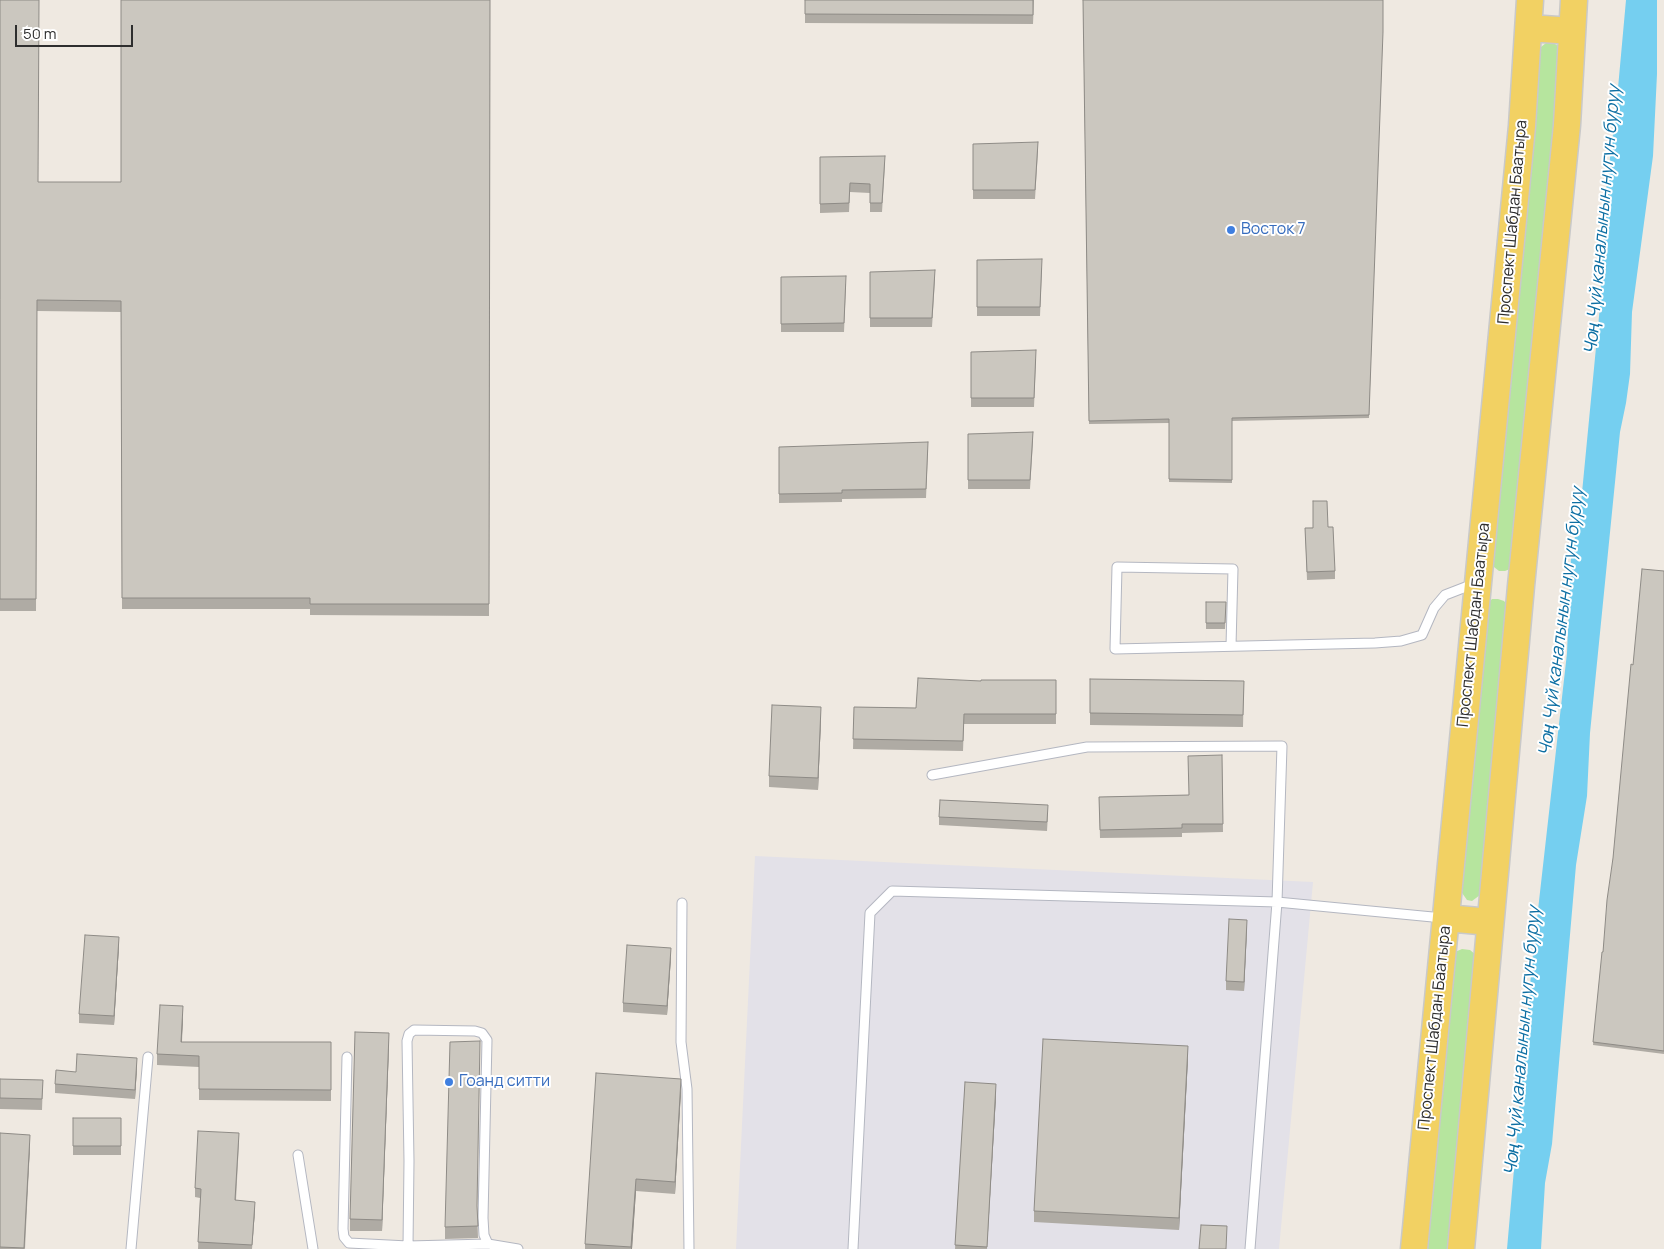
<!DOCTYPE html>
<meta charset="utf-8">
<style>
body{margin:0}
#map{position:relative;width:1664px;height:1249px;overflow:hidden;background:#efe9e1;font-family:Manrope,sans-serif}
canvas{display:block}
.scale{position:absolute;left:15px;top:25px;width:118px;height:22px;box-sizing:border-box;border:2px solid #2e2e2e;border-top:0;padding-left:6px;font-size:15px;line-height:18px;white-space:nowrap;color:#2e2e2e;-webkit-text-stroke:4px #fff;paint-order:stroke}
</style>
<div id="map">
<canvas width="1664" height="1249"></canvas>
<div class="scale">50 m</div>
</div>
<script>
const ctx = document.querySelector('canvas').getContext('2d');
ctx.lineJoin = 'round';
function fillPath(path, color) {
  ctx.fillStyle = color;
  ctx.fill(path, 'evenodd');
}
function shape(rows) {
  const path = new Path2D();
  for (const r of rows) {
    path.moveTo(r[0], r[1]);
    for (let i = 2; i < r.length; i += 2) path.lineTo(r[i], r[i + 1]);
  }
  return path;
}
function strokePath(path, color, width, dash) {
  ctx.strokeStyle = color;
  ctx.lineWidth = width;
  ctx.lineCap = dash ? 'butt' : 'round';
  ctx.setLineDash(dash || []);
  ctx.stroke(path);
}
function drawText(font, color, halo, rows, align = 'center') {
  ctx.font = font + ' Manrope,sans-serif';
  ctx.lineWidth = 4;
  ctx.setLineDash([]);
  ctx.textBaseline = 'middle';
  ctx.strokeStyle = halo;
  ctx.fillStyle = color;
  for (const [text, x, y, turn = 0] of rows) {
    ctx.save();
    ctx.translate(x, y);
    ctx.rotate((+turn || 0) * Math.PI / 180);
    ctx.textAlign = isNaN(turn) ? turn : align;
    if (halo) ctx.strokeText(text, 0, 0);
    ctx.fillText(text, 0, 0);
    ctx.restore();
  }
}
fillPath(shape([
 [755,856,1313,882,1279,1249,736,1249]
]), '#e3e1e8');
fillPath(shape([
 [1552,42,1558,46,1562,58,1510,569,1505,571,1499,571,1494,567,1492,561,1538,54,1541,47,1546,43],
 [1492,599,1498,599,1504,601,1508,606,1480,895,1472,901,1467,900,1460,890,1488,603],
 [1462,949,1470,950,1476,955,1450,1249,1425,1249,1455,952]
]), '#b6e59e');
fillPath(shape([
 [1626,0,1657,0,1657,74,1653,156,1632,312,1630,374,1626,403,1620,432,1590,733,1587,796,1576,865,1552,1144,1545,1183,1541,1249,1507,1249,1532,963,1567,653,1571,558,1581,503,1600,306,1604,206,1616,110]
]), '#75cff0');
const lane = shape([
 [1231,646,1233,569,1117,567,1115,649,1375,643,1401,641,1422,635,1434,608,1445,595,1476,583],
 [932,775,1087,747,1282,746,1277,902,1250,1249],
 [682,903,681,1042,687,1089,689,1249],
 [347,1057,343,1229,344,1237,349,1243,408,1246,488,1244,518,1249],
 [298,1155,313,1249],
 [408,1246,409,1161,407,1041,409,1034,414,1030,475,1031,482,1033,487,1040,483,1218,484,1235,488,1244],
 [131,1249,148,1057],
 [853,1249,870,913,892,891,1277,902,1443,918]
]);
const primary = shape([
 [1529,28,1572,31],
 [1446,918,1490,922],
 [1414,1249,1522,126,1530,0],
 [1461,1249,1521,586,1567,125,1574,0]
]);
strokePath(lane, '#b4b7c1', 11);
strokePath(primary, '#c9c9c9', 29);
strokePath(lane, '#fff', 9);
strokePath(primary, '#f2d163', 26);
fillPath(shape([
 [0,0,38,182,121,182,490,0,489,616,310,615,310,609,122,609,121,312,37,311,36,611,0,611],
 [805,0,1034,0,1033,24,805,23],
 [1083,0,1383,0,1369,418,1232,421,1232,483,1169,482,1169,423,1089,424],
 [973,144,1038,151,1035,199,973,199],
 [820,157,885,164,882,212,870,212,870,193,850,192,849,212,820,213],
 [977,260,1042,268,1040,316,977,316],
 [870,272,935,279,932,327,870,327],
 [781,277,846,284,844,332,781,332],
 [971,352,1036,359,1034,407,971,407],
 [968,434,1033,441,1030,489,968,489],
 [779,447,928,450,926,498,842,499,842,502,779,503],
 [1328,527,1335,571,1335,579,1307,580,1305,528],
 [1664,571,1664,1054,1593,1045,1613,858],
 [1206,602,1226,602,1225,629,1206,629],
 [1090,679,1244,681,1243,727,1090,725],
 [1056,680,1056,724,964,724,963,751,853,749,854,707,916,708,981,681],
 [821,719,818,790,769,787,769,776],
 [1222,755,1223,832,1182,833,1182,837,1100,838,1099,797,1189,795],
 [1048,814,1047,831,939,825,939,817],
 [1247,929,1244,991,1226,990,1226,981],
 [119,946,114,1025,79,1023,79,1014],
 [671,957,667,1015,623,1012,623,1003],
 [183,1018,182,1042,331,1042,331,1101,199,1100,199,1067,157,1065,157,1054],
 [389,1045,382,1231,350,1231,350,1219],
 [1188,1058,1179,1230,1034,1222,1034,1211],
 [137,1067,135,1099,55,1093,55,1084,76,1072],
 [0,1079,43,1080,42,1110,0,1109],
 [965,1082,996,1096,987,1249,955,1249],
 [681,1091,675,1194,636,1191,632,1249,585,1249,585,1244],
 [73,1118,121,1118,121,1155,73,1155],
 [0,1133,30,1146,25,1249,0,1249],
 [239,1142,236,1200,255,1210,252,1249,198,1249,200,1198,195,1197,195,1188],
 [477,1209,478,1238,445,1239,445,1227]
]), '#afaba4');
fillPath(shape([
 [821,707,821,719,818,790,818,778],
 [1247,920,1247,929,1244,991,1244,982],
 [119,937,119,946,114,1025,114,1016],
 [671,948,671,957,667,1015,667,1006],
 [183,1006,183,1018,181,1053,181,1042],
 [389,1033,389,1045,382,1231,382,1220],
 [1188,1046,1188,1058,1179,1230,1179,1218],
 [137,1058,137,1067,135,1099,135,1090],
 [681,1079,681,1091,675,1194,675,1182],
 [996,1084,996,1096,987,1249],
 [30,1135,30,1146,24,1249],
 [636,1179,636,1191,632,1249,631,1249],
 [255,1202,255,1210,252,1249]
]), '#8e8b86');
const building = shape([
 [0,0,39,0,38,182,121,182,121,0,490,0,489,604,310,604,310,598,122,598,121,301,37,300,36,599,0,599,0,0],
 [805,0,1033,0,1033,15,805,14,805,0],
 [1083,0,1383,0,1383,32,1369,415,1232,418,1232,480,1169,479,1169,419,1089,421,1083,0],
 [1038,142,1035,190,973,190,973,144,1038,142],
 [885,156,882,203,870,203,870,184,850,183,849,203,820,204,820,157,885,156],
 [1042,259,1040,307,977,307,977,260,1042,259],
 [935,270,932,318,870,318,870,272,935,270],
 [846,276,844,323,781,324,781,277,846,276],
 [1036,350,1034,398,971,398,971,352,1036,350],
 [1033,432,1030,480,968,480,968,434,1033,432],
 [928,442,926,489,842,490,842,493,779,494,779,447,928,442],
 [1313,501,1327,501,1328,527,1333,527,1335,571,1307,572,1305,528,1313,528,1313,501],
 [1642,569,1664,571,1664,1051,1593,1042,1602,952,1603,952,1607,900,1613,858,1631,664,1633,665,1642,569],
 [1206,602,1226,602,1225,623,1206,623,1206,602],
 [918,678,981,681,981,680,1056,680,1056,714,964,714,963,741,853,739,854,707,916,708,918,678],
 [1090,679,1244,681,1243,715,1090,713,1090,679],
 [772,705,821,707,818,778,769,776,772,705],
 [1222,755,1223,824,1182,824,1182,828,1100,830,1099,797,1189,795,1188,756,1222,755],
 [940,800,1048,805,1047,822,939,817,940,800],
 [1229,919,1247,920,1244,982,1226,981,1229,919],
 [85,935,119,937,114,1016,79,1014,85,935],
 [627,945,671,948,667,1006,623,1003,627,945],
 [160,1005,183,1006,181,1042,331,1042,331,1090,199,1089,199,1056,157,1054,160,1005],
 [355,1032,389,1033,382,1220,350,1219,355,1032],
 [1043,1039,1188,1046,1179,1218,1034,1211,1043,1039],
 [480,1041,477,1206,478,1226,445,1227,450,1042,480,1041],
 [77,1054,137,1058,135,1090,55,1084,56,1070,76,1072,77,1054],
 [596,1073,681,1079,675,1182,636,1179,631,1247,585,1244,596,1073],
 [0,1079,43,1080,42,1099,0,1098,0,1079],
 [965,1082,996,1084,987,1247,955,1245,965,1082],
 [73,1118,121,1118,121,1146,73,1146,73,1118],
 [198,1131,239,1133,235,1200,255,1202,252,1245,198,1242,201,1189,195,1188,198,1131],
 [0,1133,30,1135,24,1248,0,1247,0,1133],
 [1201,1225,1227,1226,1226,1249,1199,1249,1201,1225]
]);
fillPath(building, '#cbc7bf');
strokePath(building, '#8e8b86', 1);
for (const [x, y, r, color] of [
 [1231,230,5,"#3f7fe0"],
 [449,1082,5,"#3f7fe0"]
]) {
  const dot = new Path2D();
  dot.arc(x, y, r, 0, 2 * Math.PI);
  ctx.fillStyle = color;
  ctx.fill(dot);
  strokePath(dot, '#fff', 2);
}
drawText('16px', '#2e2e2e', '#fff', [
 ["Проспект Шабдан Баатыра",1513,222,-85],
 ["Проспект Шабдан Баатыра",1474,625,-84],
 ["Проспект Шабдан Баатыра",1435,1028,-84]
]);
drawText('16px', '#366cbe', '#fff', [
 ["Восток 7",1241,230],
 ["Гоанд ситти",459,1082]
], 'left');
drawText('italic 18px', '#0d6fa3', '#fff', [
 ["Чоң Чүй каналынын нугун буруу",1603,220,-85],
 ["Чоң Чүй каналынын нугун буруу",1562,622,-83],
 ["Чоң Чүй каналынын нугун буруу",1523,1041,-85]
]);
</script>
